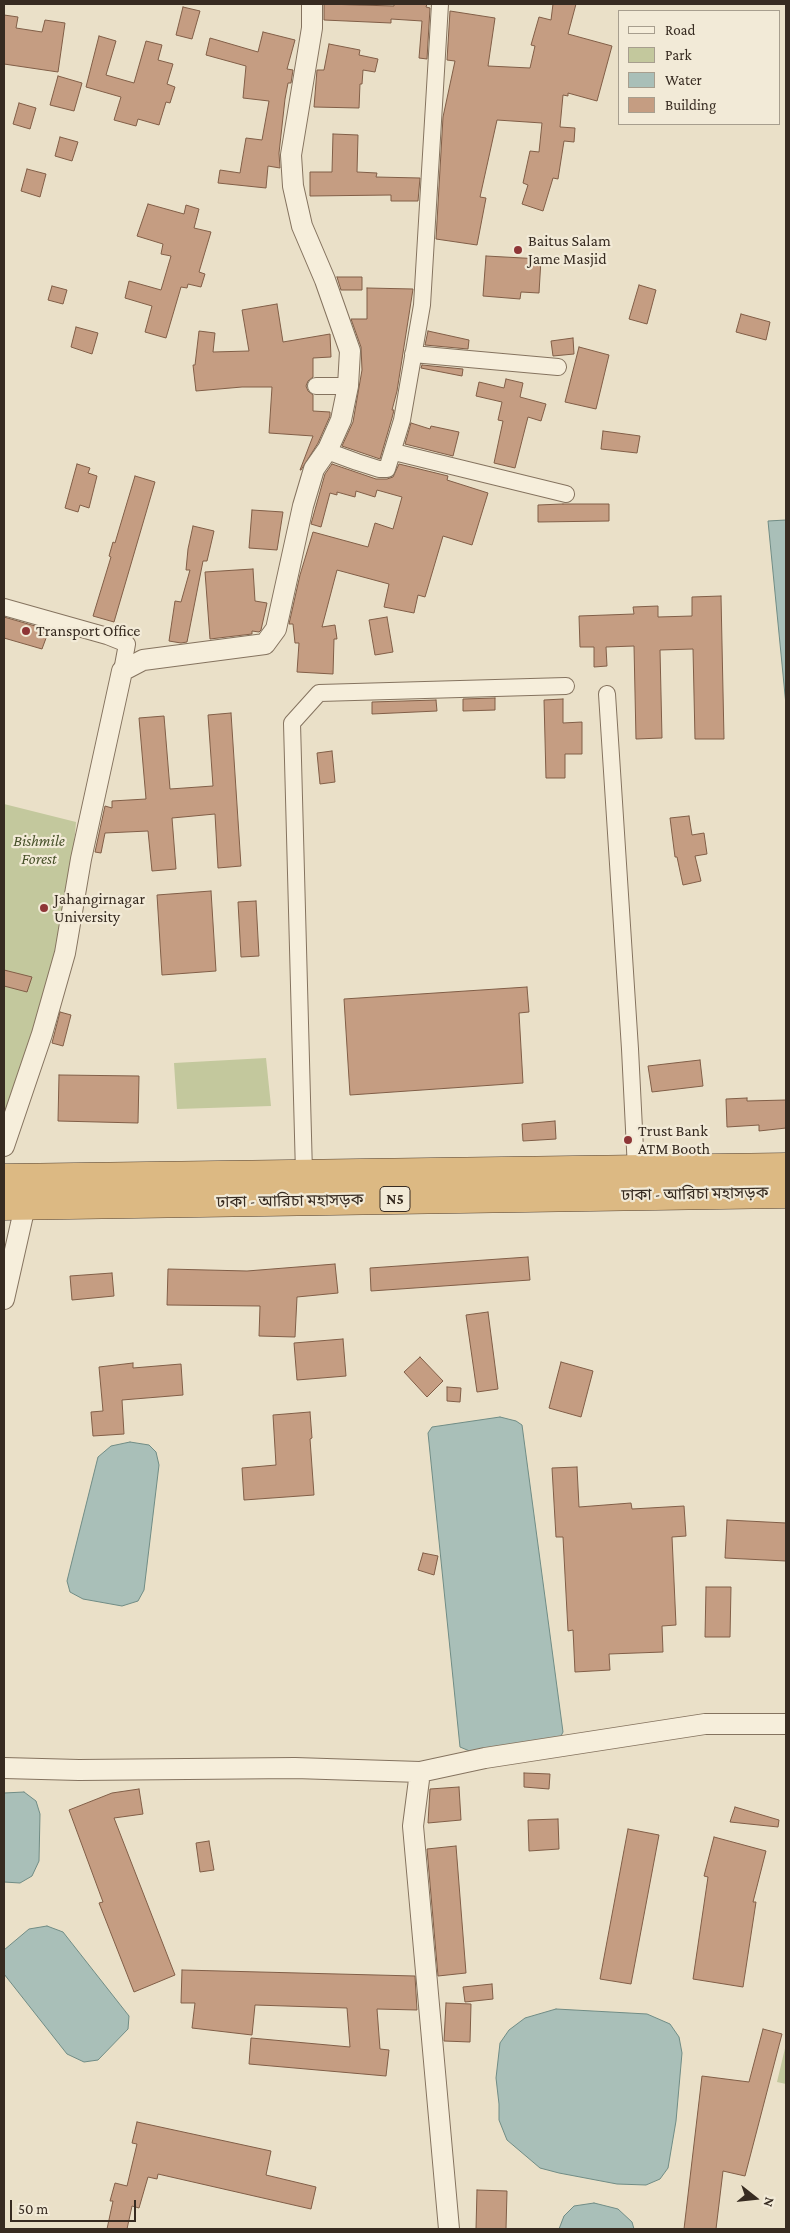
<!DOCTYPE html>
<meta charset="utf-8">
<style>
body{margin:0}
#map{position:relative;width:790px;height:2233px;overflow:hidden;background:#eae0c8;font-family:"Crimson Pro",serif}
canvas{display:block}
.frame{position:absolute;inset:0;border:5px solid #372b21;pointer-events:none}
.legend{position:absolute;left:618px;top:10px;width:162px;height:115px;box-sizing:border-box;background:#f2ead7;border:1px solid #a79e8e;margin:0;padding:6px 9px;list-style:none;font-size:15px;color:#372b21}
.legend li{display:flex;align-items:center;gap:10px;height:25px}
.legend b{width:25px;border:1px solid #a79e8e}
.north{position:absolute;left:730px;top:2173px;width:50px;height:50px;-webkit-text-stroke:4px #f2ead7;paint-order:stroke;rotate:106deg;font-size:14px;font-weight:700;line-height:20px;text-align:center;color:#372b21}
.north::after{content:'';display:block;margin:auto;width:18px;height:22px;background:#372b21;clip-path:polygon(50% 0,100% 100%,50% 72%,0 100%)}
.scale{position:absolute;left:10px;top:2200px;width:126px;height:22px;box-sizing:border-box;border:2px solid #372b21;border-top:0;padding-left:6px;font-size:15px;line-height:18px;white-space:nowrap;color:#372b21;-webkit-text-stroke:4px #f2ead7;paint-order:stroke}
</style>
<div id="map">
<canvas width="790" height="2233"></canvas>
<div class="frame"></div>
<ul class="legend">
<li><b style="height:6px;background:#f6eedb"></b>Road</li>
<li><b style="height:14px;background:#c3c89d"></b>Park</li>
<li><b style="height:14px;background:#a9bfb8"></b>Water</li>
<li><b style="height:14px;background:#c59d82"></b>Building</li>
</ul>
<div class="north">N</div>
<div class="scale">50 m</div>
</div>
<script>
const ctx = document.querySelector('canvas').getContext('2d');
ctx.lineJoin = 'round';
function fillPath(path, color) {
  ctx.fillStyle = color;
  ctx.fill(path, 'evenodd');
}
function shape(rows) {
  const path = new Path2D();
  for (const r of rows) {
    path.moveTo(r[0], r[1]);
    for (let i = 2; i < r.length; i += 2) path.lineTo(r[i], r[i + 1]);
  }
  return path;
}
function strokePath(path, color, width, dash) {
  ctx.strokeStyle = color;
  ctx.lineWidth = width;
  ctx.lineCap = dash ? 'butt' : 'round';
  ctx.setLineDash(dash || []);
  ctx.stroke(path);
}
function drawText(font, color, halo, rows, align = 'center') {
  ctx.font = font + ' "Crimson Pro","Noto Sans Bengali",serif';
  ctx.lineWidth = 4.5;
  ctx.setLineDash([]);
  ctx.textBaseline = 'middle';
  ctx.strokeStyle = halo;
  ctx.fillStyle = color;
  for (const [text, x, y, turn = 0] of rows) {
    ctx.save();
    ctx.translate(x, y);
    ctx.rotate((+turn || 0) * Math.PI / 180);
    ctx.textAlign = isNaN(turn) ? turn : align;
    if (halo) ctx.strokeText(text, 0, 0);
    ctx.fillText(text, 0, 0);
    ctx.restore();
  }
}
fillPath(shape([
 [4,804,76,822,65,953,4,1140],
 [266,1058,271,1106,177,1109,174,1063],
 [786,2044,786,2084,777,2082]
]), '#c3c89d');
const water = shape([
 [786,520,786,705,768,521,786,520],
 [500,1417,516,1421,522,1425,563,1732,559,1740,472,1752,460,1747,428,1433,432,1427,500,1417],
 [130,1442,149,1445,156,1452,159,1465,144,1590,138,1601,122,1606,83,1599,70,1592,67,1581,98,1457,111,1446,130,1442],
 [24,1792,36,1801,40,1814,39,1861,32,1876,20,1883,4,1882,4,1793,24,1792],
 [47,1926,63,1932,129,2016,128,2029,98,2060,84,2062,67,2054,4,1974,4,1950,29,1929,47,1926],
 [556,2009,647,2014,670,2024,679,2037,682,2053,676,2121,668,2168,660,2179,646,2185,617,2184,559,2173,540,2168,507,2140,499,2120,499,2104,496,2078,500,2043,509,2030,525,2018,556,2009],
 [594,2203,618,2209,632,2222,634,2229,559,2229,564,2216,574,2206,594,2203]
]);
fillPath(water, '#a9bfb8');
strokePath(water, '#708c85', 1);
const building = shape([
 [324,4,394,6,394,4,427,4,426,7,430,8,427,59,419,58,422,21,391,19,391,23,324,20,324,4],
 [553,4,576,4,568,34,612,46,597,101,568,93,568,96,563,95,560,127,575,128,574,142,564,141,558,179,553,178,543,211,522,204,528,185,523,183,530,151,539,152,542,123,497,120,480,197,486,198,477,245,436,239,443,117,455,61,447,60,450,11,495,18,488,66,530,68,535,46,531,45,539,17,551,20,553,4],
 [183,7,200,11,192,39,176,35,183,7],
 [4,15,18,17,16,28,42,32,45,20,65,23,58,72,4,64,4,15],
 [263,32,295,40,287,69,293,70,291,83,288,83,285,99,279,153,280,168,268,166,266,188,218,183,220,170,240,173,246,138,262,140,269,101,243,98,246,66,206,55,210,38,258,52,263,32],
 [99,36,116,41,106,75,134,83,146,41,162,45,158,60,173,64,167,84,175,87,170,103,166,102,159,125,138,119,136,126,114,120,121,97,86,87,99,36],
 [329,44,360,50,359,55,378,59,375,72,363,70,362,84,360,84,359,108,314,107,317,70,324,70,329,44],
 [58,76,82,83,74,111,50,105,58,76],
 [19,103,36,108,30,129,13,124,19,103],
 [333,134,358,135,357,172,377,173,376,177,420,178,418,201,391,201,391,195,310,196,310,172,332,172,333,134],
 [60,137,78,142,72,161,55,156,60,137],
 [27,169,46,174,40,197,21,191,27,169],
 [148,204,184,214,186,205,199,209,194,228,211,232,199,272,205,274,201,287,188,284,187,288,181,287,166,338,145,332,152,306,125,298,129,281,161,290,171,256,161,254,163,244,137,236,148,204],
 [486,256,541,259,539,293,521,292,520,299,483,296,486,256],
 [337,277,362,277,362,290,341,290,337,277],
 [639,285,656,290,647,324,629,319,639,285],
 [52,286,67,290,63,304,48,300,52,286],
 [367,288,413,289,397,391,392,410,394,410,392,418,380,459,342,446,353,422,362,370,361,347,351,319,367,319,367,288],
 [277,304,283,342,330,334,331,357,313,358,313,377,308,381,306,386,308,391,313,395,313,411,330,412,330,416,318,443,301,470,300,470,313,436,269,433,272,387,242,387,196,391,193,365,195,365,199,331,215,333,213,352,249,351,242,310,277,304],
 [741,314,770,322,766,340,736,332,741,314],
 [76,327,98,333,92,354,71,347,76,327],
 [428,331,469,340,468,349,425,345,428,331],
 [573,338,574,354,553,356,551,341,573,338],
 [579,347,609,355,596,409,565,402,579,347],
 [422,365,463,369,462,376,421,368,422,365],
 [506,379,523,383,520,397,546,404,541,421,528,417,515,468,494,463,503,421,498,420,502,402,476,396,479,382,504,388,506,379],
 [411,423,430,429,431,426,459,432,453,456,405,444,411,423],
 [603,431,640,436,637,453,601,449,603,431],
 [77,464,90,468,88,473,97,476,89,508,80,505,78,512,65,508,77,464],
 [332,464,376,479,387,479,393,477,399,464,448,476,447,480,488,493,472,545,443,536,425,597,418,595,414,613,384,607,389,584,337,570,322,627,335,625,337,639,334,639,333,674,297,672,299,643,295,643,293,624,289,624,300,575,313,532,368,547,375,523,393,529,402,497,377,490,375,497,356,491,355,497,337,492,337,495,330,493,321,527,311,524,325,474,332,464],
 [135,476,155,482,114,622,93,616,111,557,109,556,113,542,115,543,135,476],
 [563,504,609,504,609,521,538,522,538,505,563,504],
 [252,510,283,512,277,550,249,548,252,510],
 [193,526,214,531,207,561,203,561,187,642,181,643,169,641,175,601,181,602,190,570,186,570,188,549,193,526],
 [253,569,255,601,267,603,261,630,259,632,252,631,252,634,210,639,205,572,253,569],
 [721,596,724,739,695,739,693,649,660,650,662,738,636,739,634,646,606,647,607,666,594,667,594,647,580,647,579,616,634,614,633,607,658,606,658,617,692,616,692,597,721,596],
 [4,617,49,630,42,649,4,638,4,617],
 [387,617,393,652,375,655,369,620,387,617],
 [495,698,495,710,463,711,463,699,495,698],
 [563,699,563,723,582,722,582,754,565,754,565,778,546,778,544,700,563,699],
 [436,700,437,711,372,714,372,702,436,700],
 [231,713,241,866,218,868,215,814,172,818,176,869,152,871,148,831,105,833,101,853,95,852,105,806,112,808,112,801,146,799,139,718,164,716,170,789,213,786,208,715,231,713],
 [332,751,335,782,320,784,317,753,332,751],
 [689,816,692,835,704,833,707,854,695,856,701,881,683,885,677,857,675,857,670,818,689,816],
 [211,891,216,971,162,975,157,895,211,891],
 [256,901,259,956,241,957,238,902,256,901],
 [4,970,32,977,27,992,4,986,4,970],
 [527,987,529,1012,519,1013,523,1083,350,1095,344,999,527,987],
 [60,1012,71,1015,63,1046,52,1043,60,1012],
 [700,1060,703,1086,652,1092,648,1066,700,1060],
 [59,1075,139,1076,138,1123,58,1121,59,1075],
 [747,1098,747,1101,786,1100,786,1128,759,1131,759,1125,727,1127,726,1099,747,1098],
 [555,1121,556,1139,523,1141,522,1124,555,1121],
 [528,1257,530,1280,371,1291,370,1268,528,1257],
 [335,1264,338,1293,297,1297,295,1337,259,1336,260,1306,167,1305,168,1269,247,1271,335,1264],
 [112,1273,114,1296,72,1300,70,1276,112,1273],
 [488,1312,498,1389,477,1392,466,1315,488,1312],
 [343,1339,346,1376,297,1380,294,1343,343,1339],
 [420,1357,443,1381,427,1397,404,1372,420,1357],
 [561,1362,593,1371,581,1417,549,1408,561,1362],
 [133,1363,133,1368,181,1364,183,1395,122,1400,124,1434,93,1436,91,1412,103,1411,99,1367,133,1363],
 [447,1387,461,1388,460,1402,447,1401,447,1387],
 [310,1412,312,1438,310,1439,314,1495,244,1500,242,1468,276,1465,273,1415,310,1412],
 [577,1467,579,1507,631,1503,632,1509,684,1506,686,1536,672,1537,676,1625,662,1626,663,1652,609,1654,610,1670,575,1672,573,1630,568,1631,563,1537,556,1537,552,1468,577,1467],
 [727,1520,786,1523,786,1561,725,1558,727,1520],
 [423,1553,438,1556,434,1575,418,1570,423,1553],
 [706,1587,731,1587,730,1637,705,1637,706,1587],
 [524,1773,550,1774,549,1789,524,1787,524,1773],
 [459,1787,461,1820,428,1823,430,1789,459,1787],
 [139,1789,143,1814,114,1818,175,1975,134,1992,99,1903,103,1902,69,1810,112,1793,139,1789],
 [735,1807,779,1820,778,1827,730,1822,735,1807],
 [558,1819,559,1849,529,1851,528,1820,558,1819],
 [628,1829,659,1835,631,1984,600,1979,628,1829],
 [714,1837,766,1851,753,1902,756,1902,743,1987,693,1979,708,1877,704,1876,714,1837],
 [209,1841,214,1870,200,1872,196,1843,209,1841],
 [456,1846,466,1973,438,1976,427,1849,456,1846],
 [182,1970,415,1976,417,2010,377,2009,380,2049,389,2050,386,2076,249,2064,251,2038,350,2047,347,2008,255,2005,252,2035,192,2028,195,2003,181,2003,182,1970],
 [492,1984,493,1999,465,2002,463,1987,492,1984],
 [446,2003,471,2004,470,2042,444,2041,446,2003],
 [763,2029,782,2034,745,2176,723,2171,716,2229,684,2229,702,2076,749,2082,763,2029],
 [137,2122,271,2151,266,2175,316,2187,311,2209,158,2174,157,2179,148,2177,139,2208,132,2206,127,2229,107,2229,113,2201,110,2201,115,2183,127,2186,137,2144,132,2143,137,2122],
 [477,2190,507,2191,506,2229,476,2229,477,2190]
]);
fillPath(building, '#c59d82');
strokePath(building, '#815e47', 1);
const minor = shape([
 [413,354,558,367],
 [316,386,348,386],
 [327,451,357,462,379,469,387,469,402,420,422,305,440,4],
 [394,452,566,494],
 [4,607,107,636,127,644,122,671],
 [607,694,630,1049,636,1169],
 [304,1173,292,723,319,693,566,686]
]);
const tertiary = shape([
 [4,1146,42,1034,65,953,81,859,122,671,143,660,265,644,276,629,303,506,314,469,328,449,341,420,348,386,350,351,325,280,302,226,293,186,291,155,312,28,312,4],
 [4,1299,25,1206],
 [4,1768,79,1770,295,1768,420,1772],
 [449,2229,413,1826,420,1772,485,1758,705,1724,786,1724]
]);
const trunk = shape([
 [4,1178,786,1167],
 [4,1206,786,1194]
]);
strokePath(minor, '#85735f', 18);
strokePath(tertiary, '#85735f', 22);
strokePath(trunk, '#534132', 29);
strokePath(minor, '#f6eedb', 16);
strokePath(tertiary, '#f6eedb', 20);
strokePath(trunk, '#dcb983', 28);
for (const [x, y, r, color] of [
 [518,250,5,"#8e3536"],
 [26,631,5,"#8e3536"],
 [44,908,5,"#8e3536"],
 [628,1140,5,"#8e3536"]
]) {
  const dot = new Path2D();
  dot.arc(x, y, r, 0, 2 * Math.PI);
  ctx.fillStyle = color;
  ctx.fill(dot);
  strokePath(dot, '#f2ead7', 2);
}
for (const [x, y, w] of [
 [395,1199,30]
]) {
  const box = new Path2D();
  box.roundRect(x - w / 2, y - 12.5, w, 25, 4);
  ctx.fillStyle = '#f2ead7';
  ctx.fill(box);
  strokePath(box, '#372b21', 1);
}
drawText('bold 15px', '#372b21', null, [
 ["N5",395,1199]
]);
drawText('16px', '#372b21', '#f2ead7', [
 ["Baitus Salam",528,241],
 ["Jame Masjid",528,259],
 ["Transport Office",36,631],
 ["Jahangirnagar",54,899],
 ["University",54,917],
 ["Trust Bank",638,1131],
 ["ATM Booth",638,1149]
], 'left');
drawText('italic 16px', '#47512a', '#f2ead7', [
 ["Bishmile",39,841],
 ["Forest",39,859]
]);
drawText('16px', '#372b21', '#f2ead7', [
 ["ঢাকা - আরিচা মহাসড়ক",695,1194,-1],
 ["ঢাকা - আরিচা মহাসড়ক",290,1201,-1]
]);
</script>
